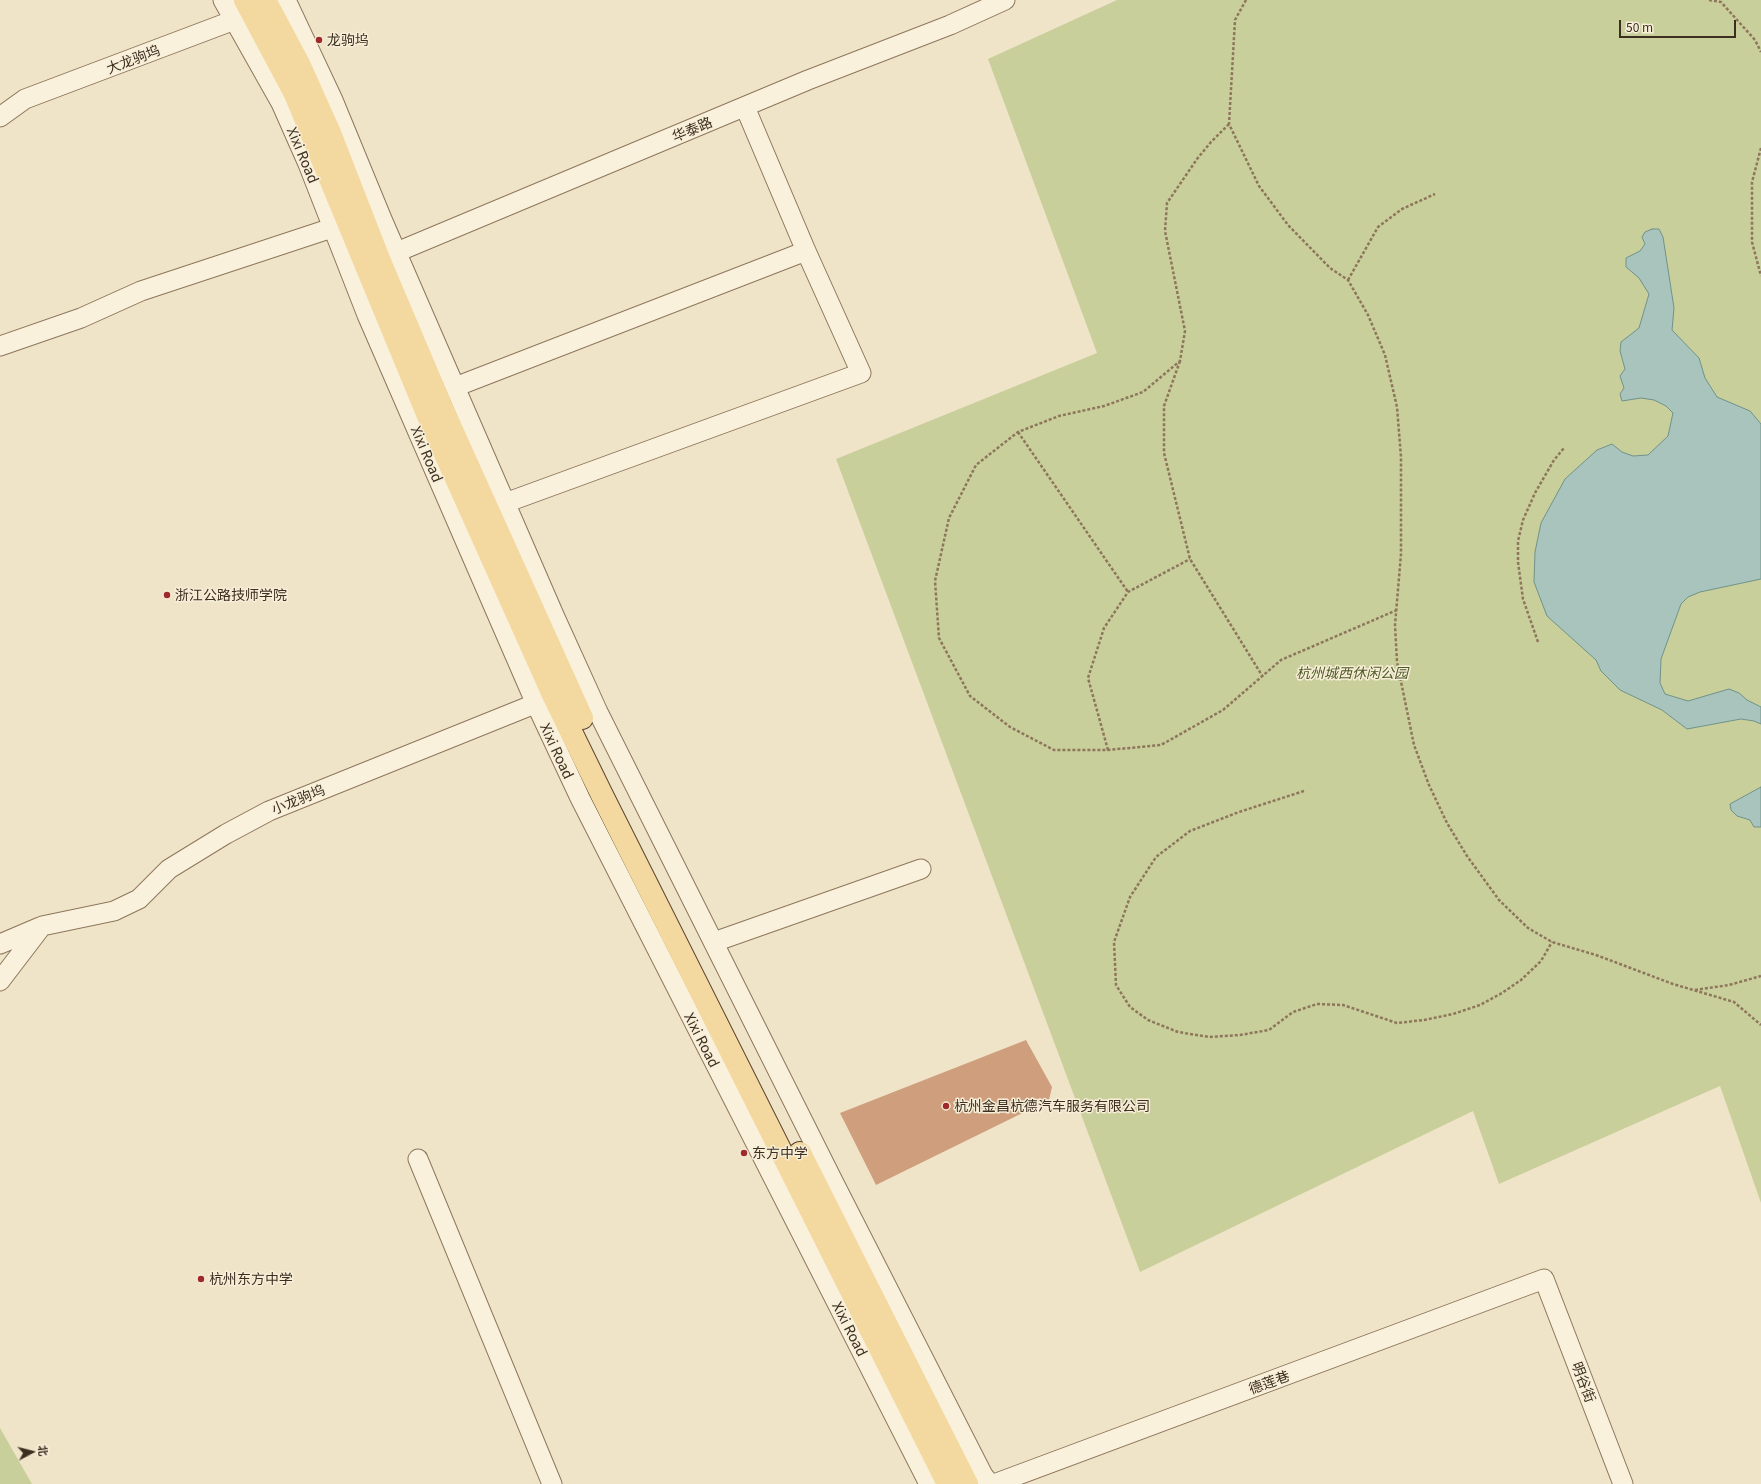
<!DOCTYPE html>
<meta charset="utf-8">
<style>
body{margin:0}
#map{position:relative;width:1761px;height:1484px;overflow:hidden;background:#f0e4c8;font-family:Georgia,"Noto Sans SC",serif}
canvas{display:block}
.north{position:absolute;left:12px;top:1432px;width:40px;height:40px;-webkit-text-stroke:3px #f7eed8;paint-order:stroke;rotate:83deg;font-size:11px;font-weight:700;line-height:16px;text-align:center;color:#3d2e20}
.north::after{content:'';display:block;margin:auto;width:14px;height:18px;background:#3d2e20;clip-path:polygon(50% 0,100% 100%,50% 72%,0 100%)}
.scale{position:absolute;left:1619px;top:20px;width:117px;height:18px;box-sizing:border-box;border:2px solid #3d2e20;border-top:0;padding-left:5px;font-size:12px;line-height:14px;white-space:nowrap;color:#3d2e20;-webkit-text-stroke:3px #f7eed8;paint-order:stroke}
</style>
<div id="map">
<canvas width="1761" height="1484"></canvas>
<div class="north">北</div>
<div class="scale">50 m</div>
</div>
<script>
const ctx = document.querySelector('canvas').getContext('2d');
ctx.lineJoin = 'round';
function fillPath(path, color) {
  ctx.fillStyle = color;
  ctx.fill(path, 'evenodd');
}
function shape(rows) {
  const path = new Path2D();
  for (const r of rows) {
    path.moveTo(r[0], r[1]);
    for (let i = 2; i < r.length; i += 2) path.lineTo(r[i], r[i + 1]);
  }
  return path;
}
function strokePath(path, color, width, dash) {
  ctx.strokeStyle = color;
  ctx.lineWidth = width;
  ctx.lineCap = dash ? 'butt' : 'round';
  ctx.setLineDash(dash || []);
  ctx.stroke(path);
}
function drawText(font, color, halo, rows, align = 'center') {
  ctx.font = font + ' Georgia,"Noto Sans SC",serif';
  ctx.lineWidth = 3;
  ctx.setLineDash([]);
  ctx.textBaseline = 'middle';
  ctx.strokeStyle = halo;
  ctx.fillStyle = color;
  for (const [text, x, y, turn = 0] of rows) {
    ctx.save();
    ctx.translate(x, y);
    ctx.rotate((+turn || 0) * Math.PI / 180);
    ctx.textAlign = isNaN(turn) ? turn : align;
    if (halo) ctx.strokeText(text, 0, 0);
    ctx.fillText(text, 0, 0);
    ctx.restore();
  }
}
fillPath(shape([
 [1117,0,1761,0,1761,1203,1720,1086,1499,1184,1473,1111,1140,1272,836,459,1097,353,988,59],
 [0,1428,32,1484,0,1484]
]), '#c9cf9b');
const water = shape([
 [1652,229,1659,229,1663,237,1674,308,1672,330,1699,358,1705,378,1717,397,1750,411,1761,424,1761,579,1700,592,1688,597,1681,604,1661,659,1660,683,1665,694,1688,701,1729,689,1739,693,1747,700,1761,707,1761,724,1754,721,1741,719,1687,729,1662,710,1620,690,1601,671,1596,660,1547,616,1534,582,1535,552,1541,523,1565,479,1597,450,1612,444,1622,452,1633,456,1648,455,1668,436,1673,413,1666,406,1654,400,1641,398,1622,401,1620,394,1624,388,1620,376,1625,369,1620,351,1621,342,1639,328,1649,294,1639,278,1626,267,1626,258,1640,251,1645,244,1642,237,1645,232,1652,229],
 [1761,787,1761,827,1754,827,1750,820,1737,816,1731,810,1730,804,1761,787]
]);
fillPath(water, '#a9c4bc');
strokePath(water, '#6f938a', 1);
fillPath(shape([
 [1026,1040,1052,1087,1049,1100,876,1185,840,1113]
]), '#cf9f7d');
const minor = shape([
 [223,0,281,103,308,164,367,315,536,704,580,798,929,1484],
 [286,0,333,100,382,219,554,615,598,712,833,1181,983,1475,990,1484],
 [0,117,25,99,245,16],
 [385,257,808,80,950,25,1005,0],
 [0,346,81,318,141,291,344,224],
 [455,387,806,251],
 [505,503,861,373,806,251,745,107],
 [714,942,921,869],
 [0,944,40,927],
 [0,981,42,926,114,911,139,899,169,869,226,834,269,811,547,699],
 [418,1159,552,1484],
 [994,1484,1544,1279,1623,1484]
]);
const major = shape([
 [245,0,295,94,428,416,554,697,602,795,948,1484],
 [265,0,300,66,330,133,379,259,443,410,582,718],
 [800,1153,967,1484]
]);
strokePath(minor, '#8d765c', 21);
strokePath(major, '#5b4430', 24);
strokePath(shape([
 [1246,0,1235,20,1229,124,1259,186,1288,225,1330,268,1348,280,1368,315,1385,355,1397,407,1401,457,1401,554,1395,625,1397,662,1414,745,1429,785,1447,823,1467,856,1499,900,1528,928,1552,942,1596,955,1673,984,1734,1002,1761,1025],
 [1709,0,1721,2,1755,40,1761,52],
 [1229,124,1211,142,1197,159,1167,203,1165,231,1185,331,1180,361,1143,392,1104,406,1059,416,1018,432,976,465,949,518,935,581,939,638,970,696,1010,727,1054,750,1108,750,1161,745,1223,710,1281,660,1397,610],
 [1761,148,1752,182,1752,242,1761,276],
 [1348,280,1378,227,1402,209,1435,194],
 [1180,361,1164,406,1164,453,1190,559,1263,677],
 [1018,432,1128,592],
 [1538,642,1523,599,1518,562,1518,541,1523,520,1535,493,1554,460,1564,448],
 [1108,750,1088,678,1104,628,1128,592,1190,559],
 [1304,791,1239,812,1190,831,1156,857,1130,897,1114,942,1116,985,1130,1007,1148,1020,1178,1032,1209,1037,1240,1035,1269,1030,1293,1012,1317,1004,1343,1005,1397,1023,1424,1020,1453,1014,1480,1005,1502,993,1521,980,1541,961,1552,942],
 [1695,990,1729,985,1761,976]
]), '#8d765c', 2.5, [3, 2]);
strokePath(minor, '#faf1dc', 19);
strokePath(major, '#f3d9a0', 22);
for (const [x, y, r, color] of [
 [319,40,4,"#9e2a2b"],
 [167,595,4,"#9e2a2b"],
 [946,1106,4,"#9e2a2b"],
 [744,1153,4,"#9e2a2b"],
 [201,1279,4,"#9e2a2b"]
]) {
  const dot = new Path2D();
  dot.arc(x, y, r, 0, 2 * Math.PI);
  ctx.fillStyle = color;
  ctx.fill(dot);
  strokePath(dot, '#f7eed8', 1.5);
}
drawText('14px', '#3d2e20', '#f7eed8', [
 ["龙驹坞",327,40],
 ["浙江公路技师学院",175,595],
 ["杭州金昌杭德汽车服务有限公司",954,1106],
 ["东方中学",752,1153],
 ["杭州东方中学",209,1279]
], 'left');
drawText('14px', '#3d2e20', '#f7eed8', [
 ["大龙驹坞",133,59,-21],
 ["华泰路",692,129,-23],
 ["Xixi Road",303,155,67],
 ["Xixi Road",427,454,67],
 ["Xixi Road",557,751,65],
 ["小龙驹坞",298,799,-22],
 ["Xixi Road",702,1040,63],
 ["Xixi Road",850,1329,63],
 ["德莲巷",1269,1382,-20],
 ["明谷街",1584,1382,69]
]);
drawText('italic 14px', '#4d5a26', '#f7eed8', [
 ["杭州城西休闲公园",1352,673]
]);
</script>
